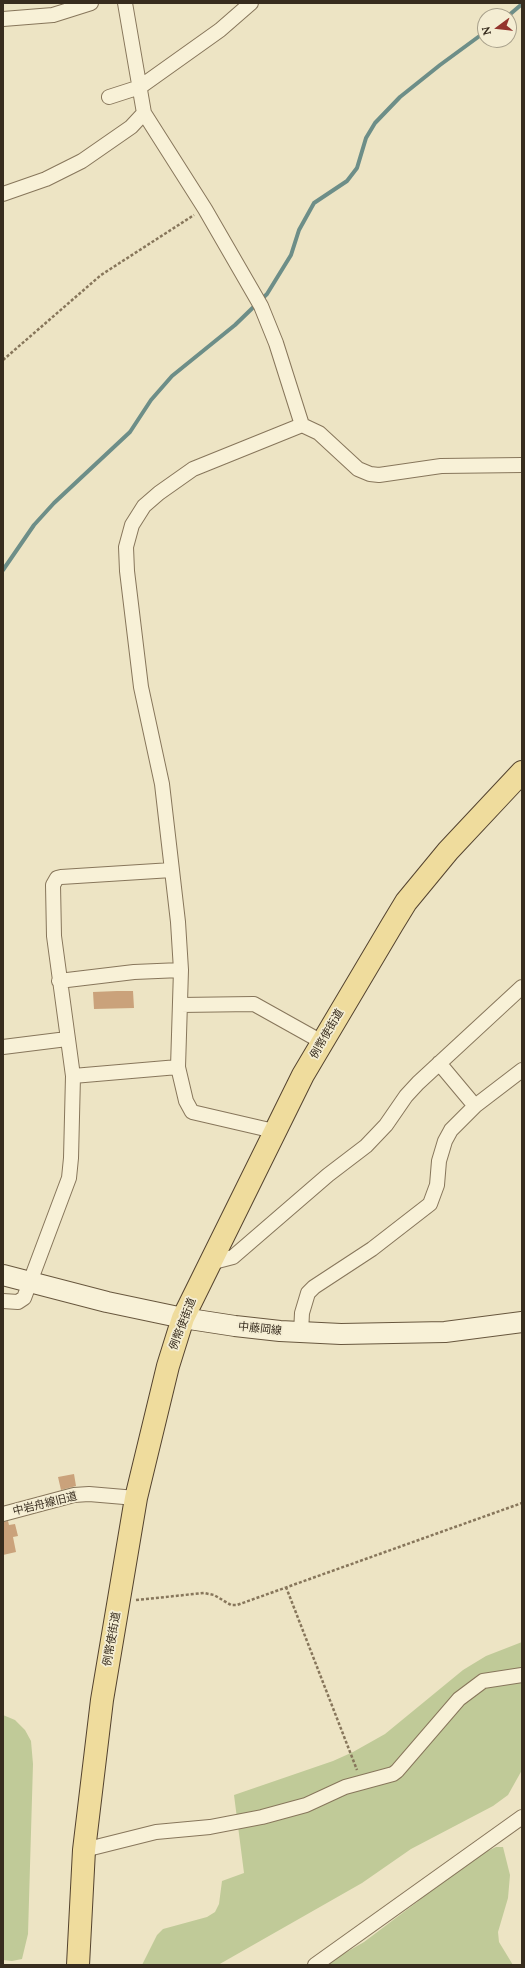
<!DOCTYPE html>
<meta charset="utf-8">
<style>
body{margin:0}
#map{position:relative;width:525px;height:1968px;overflow:hidden;background:#ede4c4;font-family:Lora,serif}
canvas{display:block}
.frame{position:absolute;inset:0;border:4px solid #372c1e;pointer-events:none}
.north{position:absolute;left:477px;top:8px;width:40px;height:40px;box-sizing:border-box;background:#f4edd3;border:1px solid #a8a08b;border-radius:50%;rotate:255deg;font-size:11px;font-weight:700;line-height:16px;text-align:center;color:#372c1e}
.north::after{content:'';display:block;margin:auto;width:14px;height:18px;background:#94342d;clip-path:polygon(50% 0,100% 100%,50% 72%,0 100%)}
</style>
<div id="map">
<canvas width="525" height="1968"></canvas>
<div class="frame"></div>
<div class="north">N</div>
</div>
<script>
const ctx = document.querySelector('canvas').getContext('2d');
ctx.lineJoin = 'round';
function fillPath(path, color) {
  ctx.fillStyle = color;
  ctx.fill(path, 'evenodd');
}
function shape(rows) {
  const path = new Path2D();
  for (const r of rows) {
    path.moveTo(r[0], r[1]);
    for (let i = 2; i < r.length; i += 2) path.lineTo(r[i], r[i + 1]);
  }
  return path;
}
function strokePath(path, color, width, dash) {
  ctx.strokeStyle = color;
  ctx.lineWidth = width;
  ctx.lineCap = dash ? 'butt' : 'round';
  ctx.setLineDash(dash || []);
  ctx.stroke(path);
}
function drawText(font, color, halo, rows, align = 'center') {
  ctx.font = font + ' Lora,"Noto Sans JP",serif';
  ctx.lineWidth = 3.5;
  ctx.setLineDash([]);
  ctx.textBaseline = 'middle';
  ctx.strokeStyle = halo;
  ctx.fillStyle = color;
  for (const [text, x, y, turn = 0] of rows) {
    ctx.save();
    ctx.translate(x, y);
    ctx.rotate((+turn || 0) * Math.PI / 180);
    ctx.textAlign = isNaN(turn) ? turn : align;
    if (halo) ctx.strokeText(text, 0, 0);
    ctx.fillText(text, 0, 0);
    ctx.restore();
  }
}
fillPath(shape([
 [522,1642,522,1770,508,1795,493,1806,411,1849,362,1883,218,1965,142,1965,157,1935,163,1929,207,1917,215,1912,219,1904,222,1881,244,1873,234,1795,333,1761,353,1752,385,1734,463,1670,486,1656],
 [3,1715,15,1720,25,1730,31,1741,33,1764,28,1934,22,1959,12,1961,3,1960],
 [496,1847,503,1847,510,1875,508,1898,498,1932,499,1942,513,1965,314,1965,345,1953,364,1942,417,1902,450,1874,471,1859]
]), '#c0ca98');
strokePath(shape([
 [508,16,522,4],
 [3,570,34,525,54,503,130,432,151,400,172,376,235,325,267,294,291,255,299,230,314,203,347,181,357,168,366,138,375,123,400,97,440,65,485,32]
]), '#6d8e88', 4);
fillPath(shape([
 [117,991,133,991,134,1008,94,1009,93,992],
 [74,1474,76,1486,61,1490,58,1477],
 [8,1521,9,1525,15,1524,18,1536,13,1537,16,1552,3,1555,3,1522]
]), '#caa27b');
const street = shape([
 [125,3,144,113,205,209,261,306,276,343,302,425],
 [3,19,53,15,91,3],
 [109,97,140,87,220,30,251,3],
 [3,194,46,179,82,161,131,127,144,113],
 [59,981,134,972,181,970],
 [180,1005,254,1004,322,1042],
 [3,1047,67,1039],
 [439,1063,475,1106],
 [73,1076,178,1067],
 [274,1131,192,1112,186,1101,178,1067,181,970,178,922,162,784,141,687,127,571,126,547,132,525,144,506,159,493,193,469,302,425,319,433,358,469,370,474,379,475,441,466,522,465],
 [210,1263,233,1257,328,1175,366,1146,386,1125,406,1096,418,1083,522,987],
 [3,1301,18,1302,24,1298,69,1178,71,1158,73,1076,54,936,53,885,57,878,61,877,172,870],
 [301,1333,302,1313,308,1293,314,1287,372,1249,430,1204,437,1185,439,1161,445,1141,451,1130,475,1106,522,1070],
 [3,1514,74,1495,89,1494,136,1498],
 [84,1850,156,1832,210,1827,262,1817,306,1805,345,1787,393,1774,397,1771,459,1699,483,1681,522,1675],
 [315,1965,522,1817]
]);
const secondary = shape([
 [3,1275,107,1302,183,1318,235,1326,280,1331,341,1334,445,1332,522,1322]
]);
const primary = shape([
 [78,1965,84,1850,102,1700,136,1498,168,1366,183,1318,303,1075,392,925,406,902,448,851,522,772]
]);
strokePath(street, '#87765b', 16);
strokePath(secondary, '#68573e', 22);
strokePath(primary, '#54432f', 24);
strokePath(shape([
 [3,360,101,275,194,215],
 [286,1587,357,1770],
 [136,1600,204,1593,214,1595,231,1605,237,1605,522,1503]
]), '#87765b', 2.5, [3, 2]);
strokePath(street, '#f8f1d7', 14);
strokePath(secondary, '#f8f1d7', 20);
strokePath(primary, '#efdc9d', 22);
drawText('11px', '#372c1e', '#f4edd3', [
 ["例幣使街道",327,1034,-60],
 ["例幣使街道",183,1324,-69],
 ["中藤岡線",260,1329,6],
 ["中岩舟線旧道",45,1504,-14],
 ["例幣使街道",112,1639,-80]
]);
</script>
